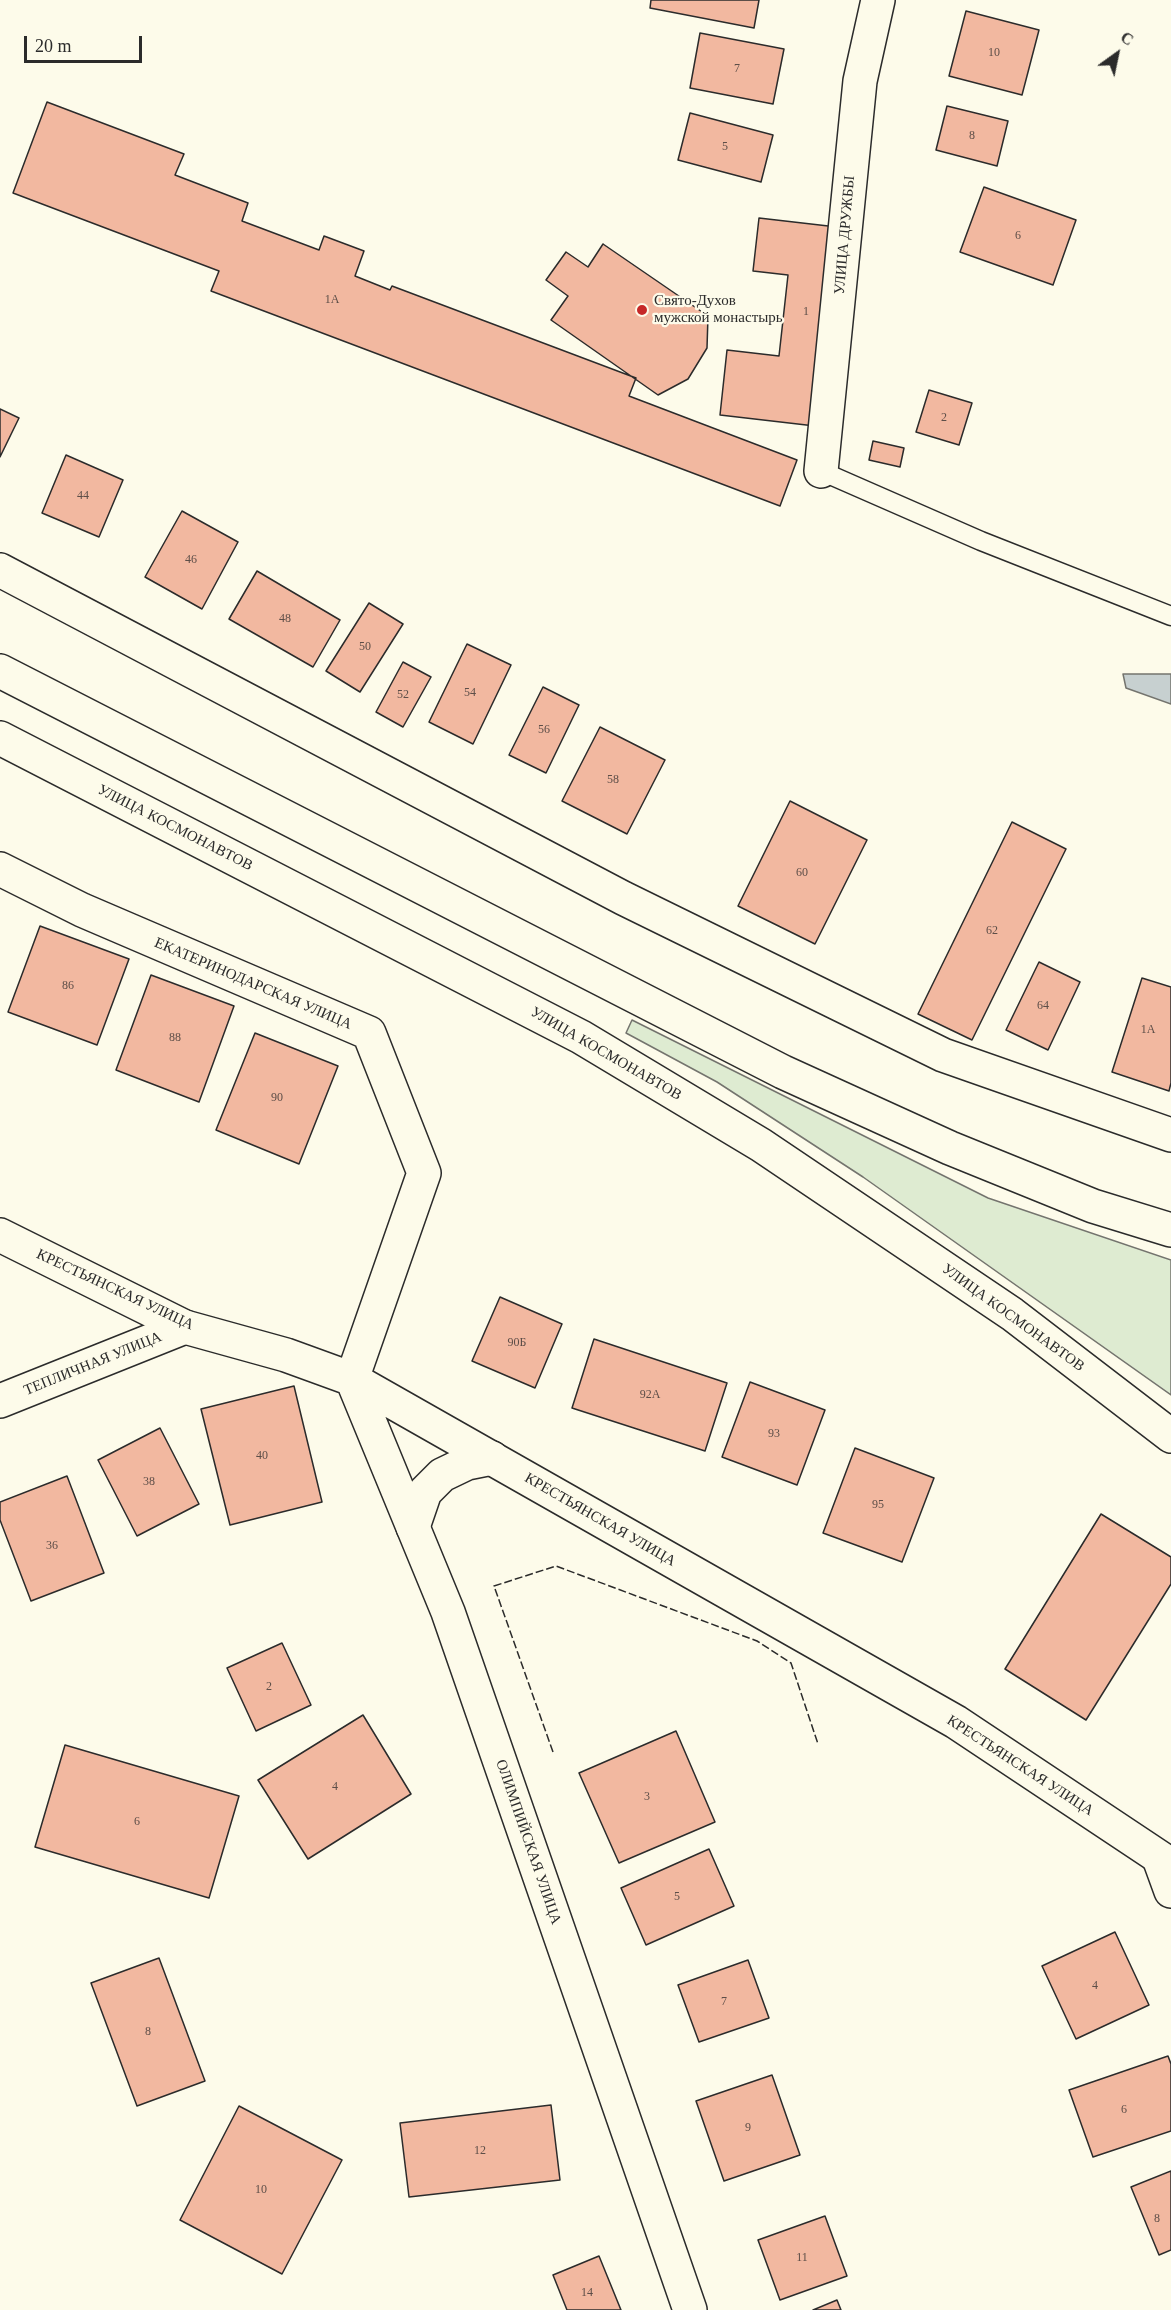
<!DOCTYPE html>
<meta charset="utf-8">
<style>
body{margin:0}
#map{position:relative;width:1171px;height:2310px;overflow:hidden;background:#fdfbea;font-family:"Times New Roman",serif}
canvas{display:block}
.north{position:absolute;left:1087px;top:24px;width:60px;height:60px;-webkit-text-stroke:4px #fdfbea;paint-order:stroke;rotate:33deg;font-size:16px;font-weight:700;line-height:24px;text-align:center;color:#2b2b2b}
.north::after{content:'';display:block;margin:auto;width:21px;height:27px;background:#2b2b2b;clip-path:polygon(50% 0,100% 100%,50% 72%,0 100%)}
.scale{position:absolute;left:24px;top:36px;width:118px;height:27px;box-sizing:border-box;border:3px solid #2b2b2b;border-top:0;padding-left:8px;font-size:18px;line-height:21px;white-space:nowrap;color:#2b2b2b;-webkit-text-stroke:4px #fdfbea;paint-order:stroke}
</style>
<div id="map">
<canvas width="1171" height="2310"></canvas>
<div class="north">С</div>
<div class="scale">20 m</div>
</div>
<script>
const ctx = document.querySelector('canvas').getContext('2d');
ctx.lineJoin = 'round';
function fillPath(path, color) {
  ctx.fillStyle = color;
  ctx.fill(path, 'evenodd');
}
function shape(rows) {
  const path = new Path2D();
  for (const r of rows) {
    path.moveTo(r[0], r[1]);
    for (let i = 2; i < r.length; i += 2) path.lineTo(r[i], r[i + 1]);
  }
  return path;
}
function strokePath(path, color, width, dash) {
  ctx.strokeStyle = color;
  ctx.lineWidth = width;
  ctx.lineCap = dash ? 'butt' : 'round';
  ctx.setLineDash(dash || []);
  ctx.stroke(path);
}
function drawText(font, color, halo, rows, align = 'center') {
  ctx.font = font + ' "Times New Roman",serif';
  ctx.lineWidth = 4.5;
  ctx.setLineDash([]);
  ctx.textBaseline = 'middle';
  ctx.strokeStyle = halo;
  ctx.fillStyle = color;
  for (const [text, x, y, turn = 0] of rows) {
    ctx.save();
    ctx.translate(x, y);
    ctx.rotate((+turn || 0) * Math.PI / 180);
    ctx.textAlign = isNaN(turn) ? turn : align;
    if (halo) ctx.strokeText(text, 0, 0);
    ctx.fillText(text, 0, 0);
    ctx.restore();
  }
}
const green = shape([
 [632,1020,988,1198,1171,1260,1171,1395,863,1177,717,1082,626,1033,632,1020]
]);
fillPath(green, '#deebd1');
strokePath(green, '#74746e', 1.5);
const water = shape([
 [1123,674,1171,674,1171,704,1126,688,1123,674]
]);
fillPath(water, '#c7d0d0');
strokePath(water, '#74746e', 1.5);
const building = shape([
 [651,0,759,0,754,28,650,8,651,0],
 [966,11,1039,30,1022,95,949,76,966,11],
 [700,33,784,49,773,104,690,88,700,33],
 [47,102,184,154,175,175,248,203,242,221,319,250,324,236,364,251,355,276,390,290,392,286,636,378,629,396,797,460,780,506,211,291,219,271,13,193,47,102],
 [947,106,1008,121,997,166,936,150,947,106],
 [690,113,773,135,761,182,678,160,690,113],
 [984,187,1076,220,1053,285,960,252,984,187],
 [759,218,837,227,815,426,720,415,727,350,779,356,788,275,753,271,759,218],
 [603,244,708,316,707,348,688,379,658,395,551,320,568,296,546,280,566,252,588,267,603,244],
 [929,390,972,403,959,445,916,432,929,390],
 [0,409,19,418,0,457,0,409],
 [873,441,904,448,900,467,869,460,873,441],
 [66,455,123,480,99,537,42,513,66,455],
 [182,511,238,542,202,609,145,577,182,511],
 [257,571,340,620,313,667,229,619,257,571],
 [369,603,403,624,360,692,326,671,369,603],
 [467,644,511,665,473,744,429,722,467,644],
 [403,662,431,677,403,727,376,712,403,662],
 [543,687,579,705,546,773,509,755,543,687],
 [600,727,665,760,627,834,562,801,600,727],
 [790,801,867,840,815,944,738,906,790,801],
 [1012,822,1066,849,972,1040,918,1014,1012,822],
 [40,926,129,959,97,1045,8,1012,40,926],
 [1039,962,1080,982,1048,1050,1006,1030,1039,962],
 [151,975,234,1006,199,1102,116,1070,151,975],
 [1142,978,1171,987,1171,1083,1169,1091,1112,1072,1142,978],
 [255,1033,338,1066,299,1164,216,1130,255,1033],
 [500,1297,562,1324,535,1388,472,1361,500,1297],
 [594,1339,727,1383,705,1451,572,1408,594,1339],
 [750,1382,825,1410,797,1485,722,1457,750,1382],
 [294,1386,322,1502,230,1525,201,1409,294,1386],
 [160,1428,199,1504,137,1536,98,1460,160,1428],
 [855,1448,934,1478,902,1562,823,1533,855,1448],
 [67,1476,104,1573,31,1601,0,1520,0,1502,67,1476],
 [1101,1514,1171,1557,1171,1584,1086,1720,1005,1669,1101,1514],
 [282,1643,311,1705,256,1731,227,1668,282,1643],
 [363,1715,411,1794,308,1859,258,1780,363,1715],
 [676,1731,715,1822,619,1863,579,1773,676,1731],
 [65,1745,239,1796,209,1898,35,1847,65,1745],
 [709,1849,734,1906,646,1945,621,1888,709,1849],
 [1115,1932,1149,2005,1076,2039,1042,1966,1115,1932],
 [159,1958,205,2081,137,2106,91,1983,159,1958],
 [748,1960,769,2018,699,2042,678,1985,748,1960],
 [1168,2056,1171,2064,1171,2131,1093,2157,1069,2090,1168,2056],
 [772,2075,800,2155,724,2181,696,2101,772,2075],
 [551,2105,560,2180,409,2197,400,2123,551,2105],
 [239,2106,342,2160,282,2274,180,2220,239,2106],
 [1171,2171,1171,2250,1159,2255,1131,2187,1171,2171],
 [825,2216,847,2276,780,2300,758,2240,825,2216],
 [599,2256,621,2310,567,2310,553,2275,599,2256],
 [837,2300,841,2310,813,2310,837,2300]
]);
fillPath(building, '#f2b8a0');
strokePath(building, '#2b2b2b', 1.5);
const service = shape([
 [821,471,981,541,1171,616]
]);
const minor = shape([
 [821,471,860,81,878,0],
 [0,570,623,898,943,1055,1171,1135],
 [0,869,82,910,369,1033,424,1173,352,1379],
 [0,1401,185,1327],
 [413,1527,425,1492,442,1475,467,1463,492,1458],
 [1159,1858,1171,1891]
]);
const secondary = shape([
 [0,1235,185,1327,286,1355,352,1379,956,1722,1171,1865],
 [352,1379,448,1612,690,2310]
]);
const primary = shape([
 [0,671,783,1072,950,1148,1093,1206,1171,1230],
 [0,738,581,1037,761,1145,1012,1314,1171,1436]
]);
strokePath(service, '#2b2b2b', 21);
strokePath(minor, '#2b2b2b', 36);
strokePath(secondary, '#2b2b2b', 36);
strokePath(primary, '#2b2b2b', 36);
strokePath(service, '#fdfbea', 18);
strokePath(minor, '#fdfbea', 33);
strokePath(secondary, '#fdfbea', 33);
strokePath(primary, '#fdfbea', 33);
strokePath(shape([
 [553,1752,494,1586,556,1566,757,1641,791,1663,818,1744]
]), '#2b2b2b', 1.5, [8, 3]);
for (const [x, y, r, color] of [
 [642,310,6,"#c62828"]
]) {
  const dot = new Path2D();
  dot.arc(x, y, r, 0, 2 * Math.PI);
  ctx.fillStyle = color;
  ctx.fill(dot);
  strokePath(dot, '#fdfbea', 2);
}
drawText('12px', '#5d4e48', null, [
 ["10",994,53],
 ["7",737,69],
 ["8",972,136],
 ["5",725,147],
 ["6",1018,236],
 ["1А",332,300],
 ["1",806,312],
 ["2",944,418],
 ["44",83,496],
 ["46",191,560],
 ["48",285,619],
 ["50",365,647],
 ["54",470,693],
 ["52",403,695],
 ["56",544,730],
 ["58",613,780],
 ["60",802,873],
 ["62",992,931],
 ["86",68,986],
 ["64",1043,1006],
 ["1А",1148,1030],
 ["88",175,1038],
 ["90",277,1098],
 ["90Б",517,1343],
 ["92А",650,1395],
 ["93",774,1434],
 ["40",262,1456],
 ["38",149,1482],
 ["95",878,1505],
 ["36",52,1546],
 ["2",269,1687],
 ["4",335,1787],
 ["3",647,1797],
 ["6",137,1822],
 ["5",677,1897],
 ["4",1095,1986],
 ["7",724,2002],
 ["8",148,2032],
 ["6",1124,2110],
 ["9",748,2128],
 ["12",480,2151],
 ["10",261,2190],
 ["8",1157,2219],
 ["11",802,2258],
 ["14",587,2293]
]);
drawText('15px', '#2b2b2b', '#fdfbea', [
 ["УЛИЦА ДРУЖБЫ",845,235,-85],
 ["УЛИЦА КОСМОНАВТОВ",175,828,27],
 ["ЕКАТЕРИНОДАРСКАЯ УЛИЦА",253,984,23],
 ["УЛИЦА КОСМОНАВТОВ",606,1054,30],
 ["КРЕСТЬЯНСКАЯ УЛИЦА",115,1290,25],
 ["УЛИЦА КОСМОНАВТОВ",1013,1318,36],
 ["ТЕПЛИЧНАЯ УЛИЦА",93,1364,-22],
 ["КРЕСТЬЯНСКАЯ УЛИЦА",600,1520,30],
 ["КРЕСТЬЯНСКАЯ УЛИЦА",1020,1766,33],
 ["ОЛИМПИЙСКАЯ УЛИЦА",528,1842,71]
]);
drawText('15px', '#2b2b2b', '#fdfbea', [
 ["Свято-Духов",654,301],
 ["мужской монастырь",654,318]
], 'left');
</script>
